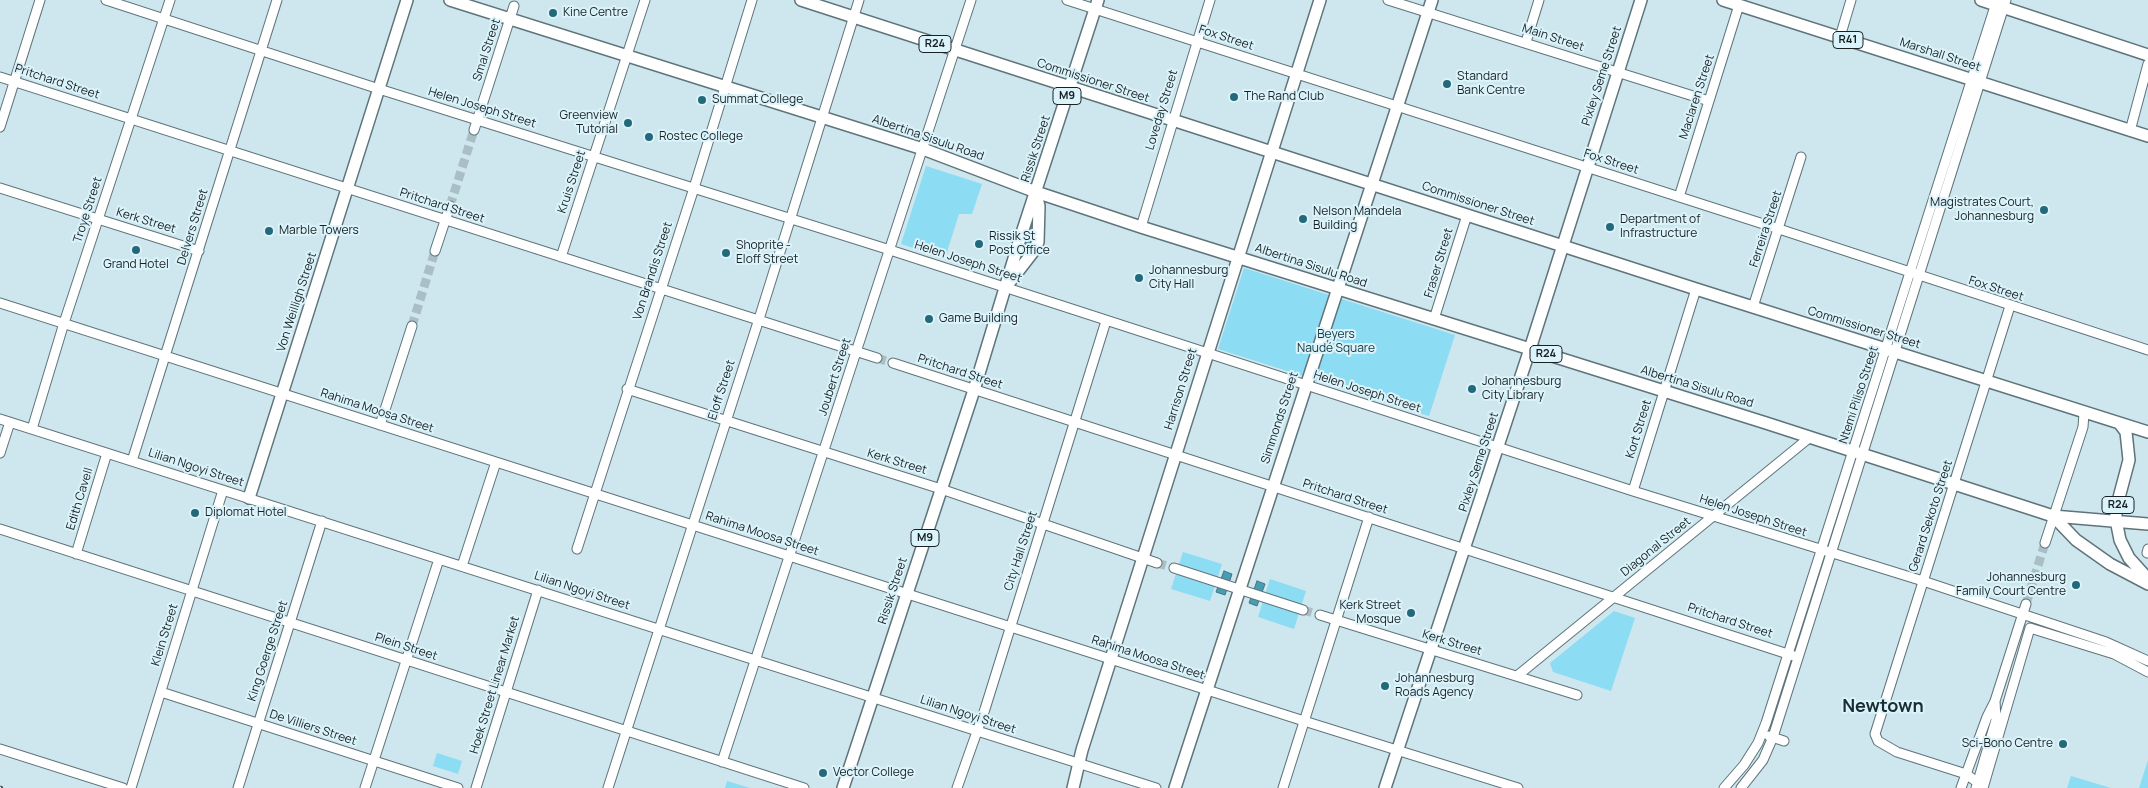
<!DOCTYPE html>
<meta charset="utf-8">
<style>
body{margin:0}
canvas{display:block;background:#cee6ed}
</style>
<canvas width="2148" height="788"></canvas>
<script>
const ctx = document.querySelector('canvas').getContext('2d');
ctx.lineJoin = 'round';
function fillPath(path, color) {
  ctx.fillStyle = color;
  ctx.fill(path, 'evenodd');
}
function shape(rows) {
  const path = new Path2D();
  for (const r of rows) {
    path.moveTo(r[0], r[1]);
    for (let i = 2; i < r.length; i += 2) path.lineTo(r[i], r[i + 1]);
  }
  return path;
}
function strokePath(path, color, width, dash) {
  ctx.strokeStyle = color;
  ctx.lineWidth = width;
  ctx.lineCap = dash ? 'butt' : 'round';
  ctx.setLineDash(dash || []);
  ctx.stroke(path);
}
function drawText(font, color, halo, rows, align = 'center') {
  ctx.font = font + ' Manrope,sans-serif';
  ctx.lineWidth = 4;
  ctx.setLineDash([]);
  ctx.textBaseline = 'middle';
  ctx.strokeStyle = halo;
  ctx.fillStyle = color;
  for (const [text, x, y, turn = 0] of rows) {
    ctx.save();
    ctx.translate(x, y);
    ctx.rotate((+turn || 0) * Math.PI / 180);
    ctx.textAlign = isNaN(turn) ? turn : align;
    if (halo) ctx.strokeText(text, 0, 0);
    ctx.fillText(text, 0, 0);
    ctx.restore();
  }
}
fillPath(shape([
 [926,166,982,184,972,214,959,214,945,258,901,244],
 [1244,268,1455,335,1429,416,1218,349],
 [1183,552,1222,564,1210,601,1171,589],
 [1270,579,1306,591,1294,629,1258,617],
 [1614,611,1635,618,1611,691,1553,672,1550,663],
 [437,753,462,761,458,774,433,766],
 [2148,760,2148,788,2139,788],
 [2071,776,2111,788,2067,788],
 [727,781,750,788,725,788]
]), '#8cdcf3');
const water = shape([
 [1031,218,1034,234,1033,243,1017,262,1031,218],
 [1224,571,1232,574,1225,595,1216,592,1224,571],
 [1257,581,1265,584,1257,606,1249,603,1257,581]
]);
fillPath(water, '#499db3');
strokePath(water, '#3b7888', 1);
strokePath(shape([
 [450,206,474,130],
 [412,326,435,251],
 [877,358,893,363],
 [1157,563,1174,568],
 [2026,604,2045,543],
 [1303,610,1320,615]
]), '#aabfc5', 9, [9, 4.5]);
const minor = shape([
 [106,0,379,89,890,250,1633,491,1923,581,2106,642,2148,661],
 [1067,0,1779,229,2148,350],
 [1388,0,1709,101],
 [1840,37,1851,0],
 [1526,42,1539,0],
 [0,77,877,358],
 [0,127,40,0],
 [474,130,514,6],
 [2130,131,2148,64],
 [0,188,199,251],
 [1679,197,1739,5],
 [1141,227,1210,0],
 [435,251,450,206],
 [561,257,645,0],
 [0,303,1304,721,1518,788],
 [1753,307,1801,157],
 [1434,319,1467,215],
 [893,363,1797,657],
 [627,389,941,489,1157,563],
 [0,419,1156,788],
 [380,425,412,326],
 [32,429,64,323,170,0],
 [0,453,10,422],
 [132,461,277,0],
 [1633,491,1696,289],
 [0,529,804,788],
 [2045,543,2083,427,2084,413],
 [577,549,694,188,752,0],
 [2147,553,2148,549],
 [76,554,107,453],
 [462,566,496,462],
 [1174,568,1303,610],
 [1320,615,1577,695],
 [1517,676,1809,438],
 [161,692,458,788],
 [1769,736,1784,741],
 [0,749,123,788],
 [722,762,971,0],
 [1977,782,1966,774,1897,752,1878,741,1875,734,2010,306],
 [131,788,223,490],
 [238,788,322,521],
 [365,788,439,559],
 [476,788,538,590],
 [608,788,759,319,859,0],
 [957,788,985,709,1106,321],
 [1283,788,1369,517],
 [1724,788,1744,765,1758,743,1766,723,1997,0],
 [1741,788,1763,760,1773,737,2006,0],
 [1961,788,1987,717,1995,701,2026,604],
 [1976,788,1996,720,1995,701],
 [1983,788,2030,628,2114,654,2148,672]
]);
const major = shape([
 [450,0,923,149,1036,192,1141,227,1766,423,2053,516,2076,540,2110,564,2148,584],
 [801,0,1696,289,2148,432],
 [1723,0,2148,136],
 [1981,0,2148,55],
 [1009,283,1033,252,1038,242,1039,206,1036,194],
 [2120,424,2126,432,2129,460,2116,509,2116,520,2120,540,2129,558,2148,579],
 [249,498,407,0],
 [2053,516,2148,524],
 [843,788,974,390,1019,242,1098,0],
 [1073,788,1082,750,1320,0],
 [1175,788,1432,0],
 [1385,788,1530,349,1641,0]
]);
strokePath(minor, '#5f747a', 11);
strokePath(major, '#5f747a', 14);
strokePath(minor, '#fff', 9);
strokePath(major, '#fff', 11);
const rail = shape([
 [0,788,1,788]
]);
strokePath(rail, '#495559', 4.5);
strokePath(rail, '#dbf3fa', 2.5, [8]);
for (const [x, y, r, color] of [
 [553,13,5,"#246979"],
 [1447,84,5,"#246979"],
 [1234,97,5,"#246979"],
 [702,100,5,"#246979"],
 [628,123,5,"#246979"],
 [649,137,5,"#246979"],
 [2044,210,5,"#246979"],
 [1303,219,5,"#246979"],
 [1610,227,5,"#246979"],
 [269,231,5,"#246979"],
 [979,244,5,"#246979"],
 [136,250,5,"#246979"],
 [726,253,5,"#246979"],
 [1139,278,5,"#246979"],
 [929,319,5,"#246979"],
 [1472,389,5,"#246979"],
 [195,513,5,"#246979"],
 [2076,585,5,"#246979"],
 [1411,613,5,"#246979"],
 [1385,686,5,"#246979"],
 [2063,744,5,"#246979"],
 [823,773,5,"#246979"]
]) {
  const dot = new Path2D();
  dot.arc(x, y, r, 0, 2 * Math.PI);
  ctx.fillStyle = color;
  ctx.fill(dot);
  strokePath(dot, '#dbf3fa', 2);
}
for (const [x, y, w] of [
 [1848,40,30],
 [935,44,32],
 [1067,96,28],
 [1546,354,32],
 [2118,505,32],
 [925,538,28]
]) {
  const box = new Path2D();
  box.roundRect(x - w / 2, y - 8.5, w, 17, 4);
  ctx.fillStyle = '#dbf3fa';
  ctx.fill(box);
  strokePath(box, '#192124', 1);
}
drawText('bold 11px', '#192124', null, [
 ["R41",1848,40],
 ["R24",935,44],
 ["M9",1067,96],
 ["R24",1546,354],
 ["R24",2118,505],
 ["M9",925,538]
]);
drawText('12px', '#192124', '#dbf3fa', [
 ["Kine Centre",563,13],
 ["Standard",1457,77],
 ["Bank Centre",1457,91],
 ["The Rand Club",1244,97],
 ["Summat College",712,100],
 ["Greenview",618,116,"right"],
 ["Tutorial",618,130,"right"],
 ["Rostec College",659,137],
 ["Magistrates Court,",2034,203,"right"],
 ["Johannesburg",2034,217,"right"],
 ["Nelson Mandela",1313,212],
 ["Building",1313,226],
 ["Department of",1620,220],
 ["Infrastructure",1620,234],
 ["Marble Towers",279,231],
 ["Rissik St",989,237],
 ["Post Office",989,251],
 ["Shoprite -",736,246],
 ["Eloff Street",736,260],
 ["Grand Hotel",136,265,"center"],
 ["Johannesburg",1149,271],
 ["City Hall",1149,285],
 ["Game Building",939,319],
 ["Johannesburg",1482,382],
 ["City Library",1482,396],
 ["Diplomat Hotel",205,513],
 ["Johannesburg",2066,578,"right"],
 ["Family Court Centre",2066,592,"right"],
 ["Kerk Street",1401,606,"right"],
 ["Mosque",1401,620,"right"],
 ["Johannesburg",1395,679],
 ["Roads Agency",1395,693],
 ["Sci-Bono Centre",2053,744,"right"],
 ["Vector College",833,773]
], 'left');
drawText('12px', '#192124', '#dbf3fa', [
 ["Fox Street",1226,38,18],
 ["Main Street",1553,38,18],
 ["Smal Street",487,50,-72],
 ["Marshall Street",1940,55,18],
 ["Pixley Seme Street",1602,76,-72],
 ["Commissioner Street",1093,81,18],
 ["Pritchard Street",57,82,18],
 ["Maclaren Street",1697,97,-72],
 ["Helen Joseph Street",482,108,17],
 ["Loveday Street",1162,110,-73],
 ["Albertina Sisulu Road",928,138,19],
 ["Rissik Street",1036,149,-72],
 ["Fox Street",1611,162,18],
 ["Kruis Street",572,182,-72],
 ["Commissioner Street",1478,204,18],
 ["Pritchard Street",442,206,18],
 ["Troye Street",88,210,-72],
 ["Kerk Street",146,221,17],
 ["Delvers Street",193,227,-73],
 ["Ferreira Street",1766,229,-72],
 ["Helen Joseph Street",968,262,18],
 ["Fraser Street",1439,263,-73],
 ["Albertina Sisulu Road",1311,266,18],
 ["Von Brandis Street",653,271,-72],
 ["Fox Street",1996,289,18],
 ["Von Weilligh Street",297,302,-72],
 ["Commissioner Street",1864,328,17],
 ["Pritchard Street",960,372,18],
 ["Joubert Street",835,377,-72],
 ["Albertina Sisulu Road",1697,387,17],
 ["Harrison Street",1181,389,-73],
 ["Eloff Street",722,390,-72],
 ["Helen Joseph Street",1367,392,18],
 ["Ntemi Piliso Street",1859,395,-72],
 ["Rahima Moosa Street",377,411,18],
 ["Simmonds Street",1280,418,-72],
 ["Kort Street",1639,429,-73],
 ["Kerk Street",897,462,17],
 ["Pixley Seme Street",1479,462,-72],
 ["Lilian Ngoyi Street",196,468,18],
 ["Pritchard Street",1345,497,18],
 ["Edith Cavell",80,499,-73],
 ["Helen Joseph Street",1753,516,18],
 ["Gerard Sekoto Street",1931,516,-72],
 ["Rahima Moosa Street",762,534,18],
 ["Diagonal Street",1656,547,-39],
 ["City Hall Street",1021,551,-72],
 ["Lilian Ngoyi Street",582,591,18],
 ["Rissik Street",893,591,-72],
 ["Pritchard Street",1730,621,18],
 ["Klein Street",165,635,-73],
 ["Kerk Street",1452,643,17],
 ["Plein Street",406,647,18],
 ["King Goerge Street",268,651,-72],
 ["Rahima Moosa Street",1148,658,18],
 ["Hoek Street Linear Market",495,685,-73],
 ["Lilian Ngoyi Street",968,715,18],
 ["De Villiers Street",313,728,18]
]);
drawText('12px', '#103842', '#dbf3fa', [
 ["Beyers",1336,335],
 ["Naudé Square",1336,349]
]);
drawText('bold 18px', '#1a2d33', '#dbf3fa', [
 ["Newtown",1883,707]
]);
</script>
